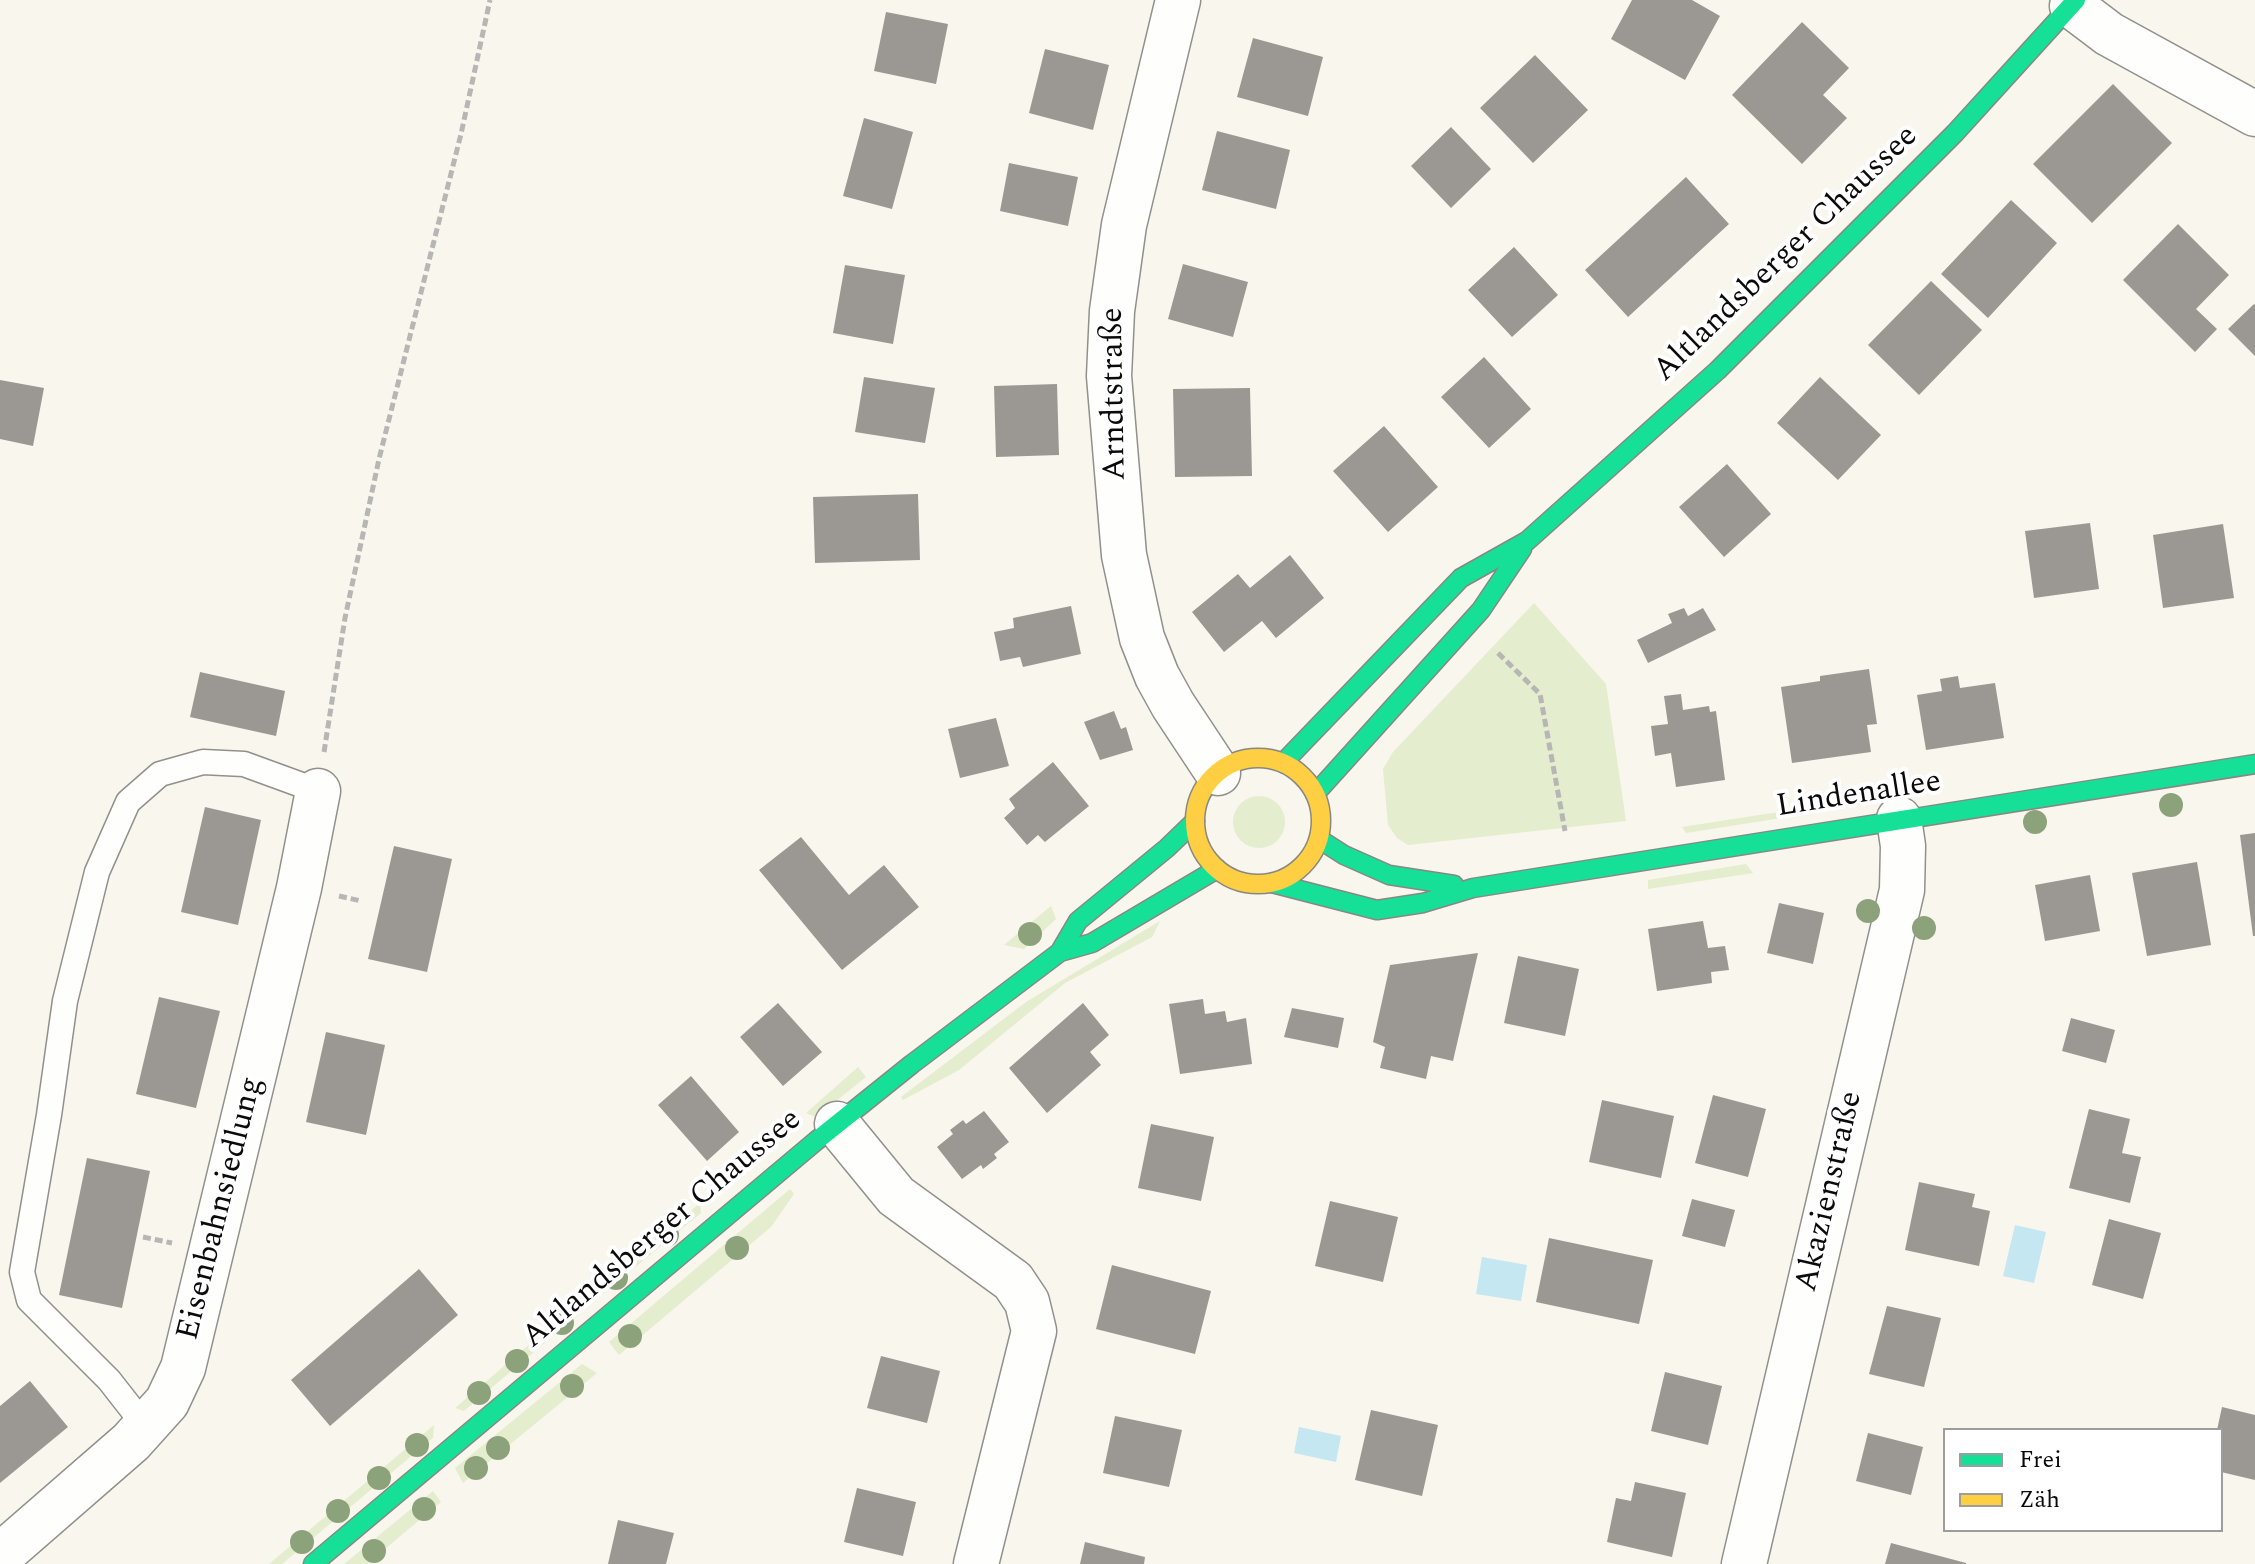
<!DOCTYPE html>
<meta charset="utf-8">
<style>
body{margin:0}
#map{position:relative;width:2255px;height:1564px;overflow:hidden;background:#f9f6ed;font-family:Spectral,serif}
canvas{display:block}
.legend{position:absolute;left:1943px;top:1428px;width:280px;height:104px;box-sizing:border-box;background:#fff;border:2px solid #9d9d9d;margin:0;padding:10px 14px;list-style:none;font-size:24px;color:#0a0a0a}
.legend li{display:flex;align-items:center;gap:16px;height:40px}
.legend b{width:40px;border:2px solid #9d9d9d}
</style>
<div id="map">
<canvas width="2255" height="1564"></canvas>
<ul class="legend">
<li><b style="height:10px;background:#16e098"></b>Frei</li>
<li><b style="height:10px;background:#ffcf43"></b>Zäh</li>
</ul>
</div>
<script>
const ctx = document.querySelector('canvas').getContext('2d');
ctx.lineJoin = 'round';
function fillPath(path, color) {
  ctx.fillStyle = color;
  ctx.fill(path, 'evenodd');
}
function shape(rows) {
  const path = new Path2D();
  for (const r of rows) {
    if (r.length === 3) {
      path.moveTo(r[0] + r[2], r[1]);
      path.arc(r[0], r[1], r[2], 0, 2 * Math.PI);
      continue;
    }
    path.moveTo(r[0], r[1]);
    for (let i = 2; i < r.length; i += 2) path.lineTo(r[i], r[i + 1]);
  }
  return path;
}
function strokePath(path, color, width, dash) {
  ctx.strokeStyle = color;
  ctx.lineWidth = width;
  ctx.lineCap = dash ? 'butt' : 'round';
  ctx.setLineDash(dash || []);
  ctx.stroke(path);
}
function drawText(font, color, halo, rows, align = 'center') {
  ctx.font = font + ' Spectral,serif';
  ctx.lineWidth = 8;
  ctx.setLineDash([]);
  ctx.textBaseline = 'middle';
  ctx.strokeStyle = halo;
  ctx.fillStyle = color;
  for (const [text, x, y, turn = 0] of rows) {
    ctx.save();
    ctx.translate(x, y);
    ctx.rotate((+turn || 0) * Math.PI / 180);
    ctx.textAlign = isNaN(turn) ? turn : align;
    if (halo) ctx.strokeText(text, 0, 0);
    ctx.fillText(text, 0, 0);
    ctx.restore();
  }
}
fillPath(shape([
 [1534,603,1606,684,1626,821,1408,845,1397,838,1388,825,1383,769,1393,752],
 [1259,822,26],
 [1812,810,1813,813,1686,833,1682,827,1772,813],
 [1746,864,1753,873,1648,889,1648,880],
 [1051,906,1056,919,1024,949,1004,945],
 [1160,921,1152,937,1065,983,959,1070,903,1100,901,1097,1026,1002],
 [858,1067,866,1077,816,1117,806,1113],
 [790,1189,794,1194,771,1227,619,1355,609,1342],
 [700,1203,701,1213,588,1306,583,1299],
 [573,1307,579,1314,464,1411,455,1408],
 [582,1364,597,1373,463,1483,455,1468],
 [434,1425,433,1438,282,1564,269,1564],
 [433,1491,441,1502,367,1564,344,1564]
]), '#e4edce');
fillPath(shape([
 [2015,1225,2046,1232,2034,1283,2003,1276],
 [1482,1257,1527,1265,1521,1301,1476,1294],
 [1299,1427,1341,1436,1336,1462,1294,1453]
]), '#c5e7f1');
fillPath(shape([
 [1632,0,1692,0,1720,16,1685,80,1611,39],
 [886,12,948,24,936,84,874,71],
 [1802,22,1849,68,1823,95,1847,118,1802,164,1732,95],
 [1253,38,1323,57,1308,116,1237,97],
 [1045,49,1109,65,1093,130,1029,113],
 [1535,55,1588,110,1533,163,1480,108],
 [2113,84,2172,143,2092,223,2033,164],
 [864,118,913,132,892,209,843,196],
 [1451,127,1491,169,1451,208,1411,166],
 [1217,131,1290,150,1276,209,1202,190],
 [1009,163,1078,177,1068,226,1000,211],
 [1686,177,1729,224,1628,317,1585,270],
 [2011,200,2057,243,1988,318,1941,274],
 [2178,224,2229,275,2196,309,2217,329,2195,352,2123,280],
 [1514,247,1558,295,1512,337,1468,290],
 [1183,264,1248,282,1233,337,1168,319],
 [845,265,905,275,893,344,833,333],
 [1931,281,1982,330,1919,395,1868,345],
 [2254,304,2255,305,2255,356,2228,329],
 [1484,357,1531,409,1489,448,1441,397],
 [864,377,935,388,925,443,855,432],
 [1820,377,1881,435,1838,480,1777,423],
 [0,380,44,388,33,446,0,439],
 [1057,384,1059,455,996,457,994,386],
 [1250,388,1252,476,1175,477,1173,389],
 [1384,426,1438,487,1388,532,1333,471],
 [1727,464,1771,514,1724,557,1679,507],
 [918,494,920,560,815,563,813,497],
 [2090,523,2099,589,2034,598,2025,531],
 [2223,524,2234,598,2163,608,2153,535],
 [1290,555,1324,598,1276,638,1262,621,1224,652,1192,612,1238,574,1250,588],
 [1071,606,1081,654,1023,667,1020,657,1000,661,994,632,1014,628,1013,618],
 [1684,608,1688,616,1703,608,1716,630,1648,663,1637,640,1672,623,1668,614],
 [1869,669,1877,724,1867,725,1871,752,1792,763,1781,687,1820,681,1820,676],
 [200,672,285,691,276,736,190,717],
 [1958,676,1960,688,1995,683,2004,738,1926,750,1917,695,1942,691,1940,679],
 [1681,694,1683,710,1709,706,1710,712,1716,711,1725,780,1676,787,1671,753,1655,756,1651,726,1668,724,1664,696],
 [1114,711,1121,729,1126,727,1133,750,1100,760,1084,722],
 [996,718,1009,766,960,778,948,729],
 [1053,762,1089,806,1045,842,1038,835,1027,845,1004,818,1015,808,1009,799],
 [205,807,261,820,238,925,181,912],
 [2255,833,2255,936,2253,936,2240,835],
 [801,837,849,895,884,865,919,907,842,970,759,870],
 [394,846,452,859,427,972,368,959],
 [2197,862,2211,945,2147,956,2132,873],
 [2090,875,2100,931,2045,941,2035,885],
 [1779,903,1824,913,1813,964,1767,953],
 [1703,921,1708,948,1725,946,1729,970,1711,972,1712,983,1657,991,1648,929],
 [1478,953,1453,1061,1431,1056,1426,1079,1380,1068,1385,1047,1373,1042,1390,965],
 [1518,956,1579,969,1565,1036,1504,1023],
 [159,997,220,1011,196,1108,136,1094],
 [1203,999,1205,1014,1225,1011,1227,1022,1246,1018,1252,1064,1180,1074,1169,1004],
 [778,1003,822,1052,783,1086,740,1037],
 [1083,1003,1109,1035,1090,1052,1101,1065,1047,1113,1009,1068],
 [1292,1008,1344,1018,1338,1048,1284,1037],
 [2071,1018,2115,1030,2106,1063,2062,1051],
 [326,1032,385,1045,366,1135,306,1122],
 [691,1076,739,1132,707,1161,658,1105],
 [1713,1095,1766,1109,1748,1177,1695,1163],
 [1602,1100,1674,1116,1661,1178,1589,1162],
 [2089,1109,2130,1119,2122,1153,2141,1157,2130,1203,2069,1188],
 [984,1111,1009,1142,994,1154,997,1158,983,1169,981,1165,962,1179,937,1147,953,1134,950,1130,963,1120,966,1124],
 [1151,1124,1214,1137,1201,1201,1138,1188],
 [87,1158,150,1171,122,1308,59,1295],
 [1919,1182,1975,1194,1972,1207,1990,1211,1979,1266,1905,1250],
 [1692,1199,1735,1210,1725,1247,1682,1236],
 [1330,1201,1398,1217,1383,1282,1315,1266],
 [2109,1219,2161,1233,2143,1299,2092,1285],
 [1549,1238,1653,1260,1639,1324,1536,1302],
 [1112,1265,1211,1291,1195,1354,1096,1329],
 [419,1269,458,1315,330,1426,291,1380],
 [1887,1306,1941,1318,1924,1387,1869,1374],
 [881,1356,940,1371,927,1423,867,1408],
 [1665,1372,1722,1386,1708,1445,1651,1431],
 [30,1381,68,1427,0,1483,0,1406],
 [2222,1407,2255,1415,2255,1480,2221,1472,2221,1430,2217,1430],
 [1371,1410,1438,1425,1422,1496,1355,1480],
 [1115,1416,1182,1430,1169,1487,1103,1473],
 [1868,1433,1923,1447,1911,1495,1856,1481],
 [1635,1482,1686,1493,1672,1557,1607,1542,1616,1498,1631,1501],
 [857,1488,916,1502,903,1556,844,1542],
 [618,1520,674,1533,666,1564,608,1564],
 [1085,1542,1145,1557,1144,1564,1080,1564],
 [1891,1543,1966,1563,1966,1564,1885,1564]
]), '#9b9894');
const lane = shape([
 [145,1426,109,1380,29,1300,22,1272,49,1115,65,1001,97,872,128,802,160,774,203,762,244,764,318,791]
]);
const street = shape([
 [1178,0,1124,225,1112,311,1109,376,1124,555,1142,638,1157,676,1173,705,1218,773],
 [2072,6,2109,34,2255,114],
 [837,1124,896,1196,1013,1281,1027,1302,1034,1331,976,1564],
 [0,1556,131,1442,167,1402,183,1368,299,888,318,791],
 [1744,1564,1902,890,1903,846,1899,819]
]);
const fast = shape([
 [1283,763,1461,578,1527,541,1718,370,1955,133,2076,0],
 [1315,794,1481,610,1522,549],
 [1319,839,1344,855,1389,875,1454,885],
 [1272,883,1377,910,1423,903,1473,888,2255,764],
 [1061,950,1078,921,1167,848,1195,821],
 [313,1564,816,1141,912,1064,1060,952,1092,943,1217,869]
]);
const slow = shape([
 [1258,821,63]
]);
strokePath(lane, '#92908c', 27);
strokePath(street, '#92908c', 47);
strokePath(fast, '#888783', 21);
strokePath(slow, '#888783', 21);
strokePath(shape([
 [1498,653,1540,694,1565,831],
 [324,752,345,618,379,459,461,134,490,0],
 [339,896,361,901],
 [143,1237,172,1243]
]), '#b7b6b5', 5, [8, 4]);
strokePath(lane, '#fefefc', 24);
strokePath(street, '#fefefc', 44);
strokePath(fast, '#16e098', 18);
strokePath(slow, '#ffcf43', 18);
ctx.fillStyle = '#8ca27b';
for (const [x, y] of [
 [2171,805],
 [2035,822],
 [1868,911],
 [1924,928],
 [1030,934],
 [667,1235],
 [737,1248],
 [616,1278],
 [562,1323],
 [630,1336],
 [517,1361],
 [572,1386],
 [479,1393],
 [417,1445],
 [498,1448],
 [476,1468],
 [379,1478],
 [424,1509],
 [338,1511],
 [302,1542],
 [374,1551]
]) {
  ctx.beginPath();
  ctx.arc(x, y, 12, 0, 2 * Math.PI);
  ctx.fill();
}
drawText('32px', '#0a0a0a', '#fff', [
 ["Altlandsberger Chaussee",1787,255,-44],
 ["Arndtstraße",1116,394,-91],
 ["Lindenallee",1859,796,-9],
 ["Akazienstraße",1831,1192,-77],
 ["Eisenbahnsiedlung",222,1209,-76],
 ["Altlandsberger Chaussee",663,1230,-40]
]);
</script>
